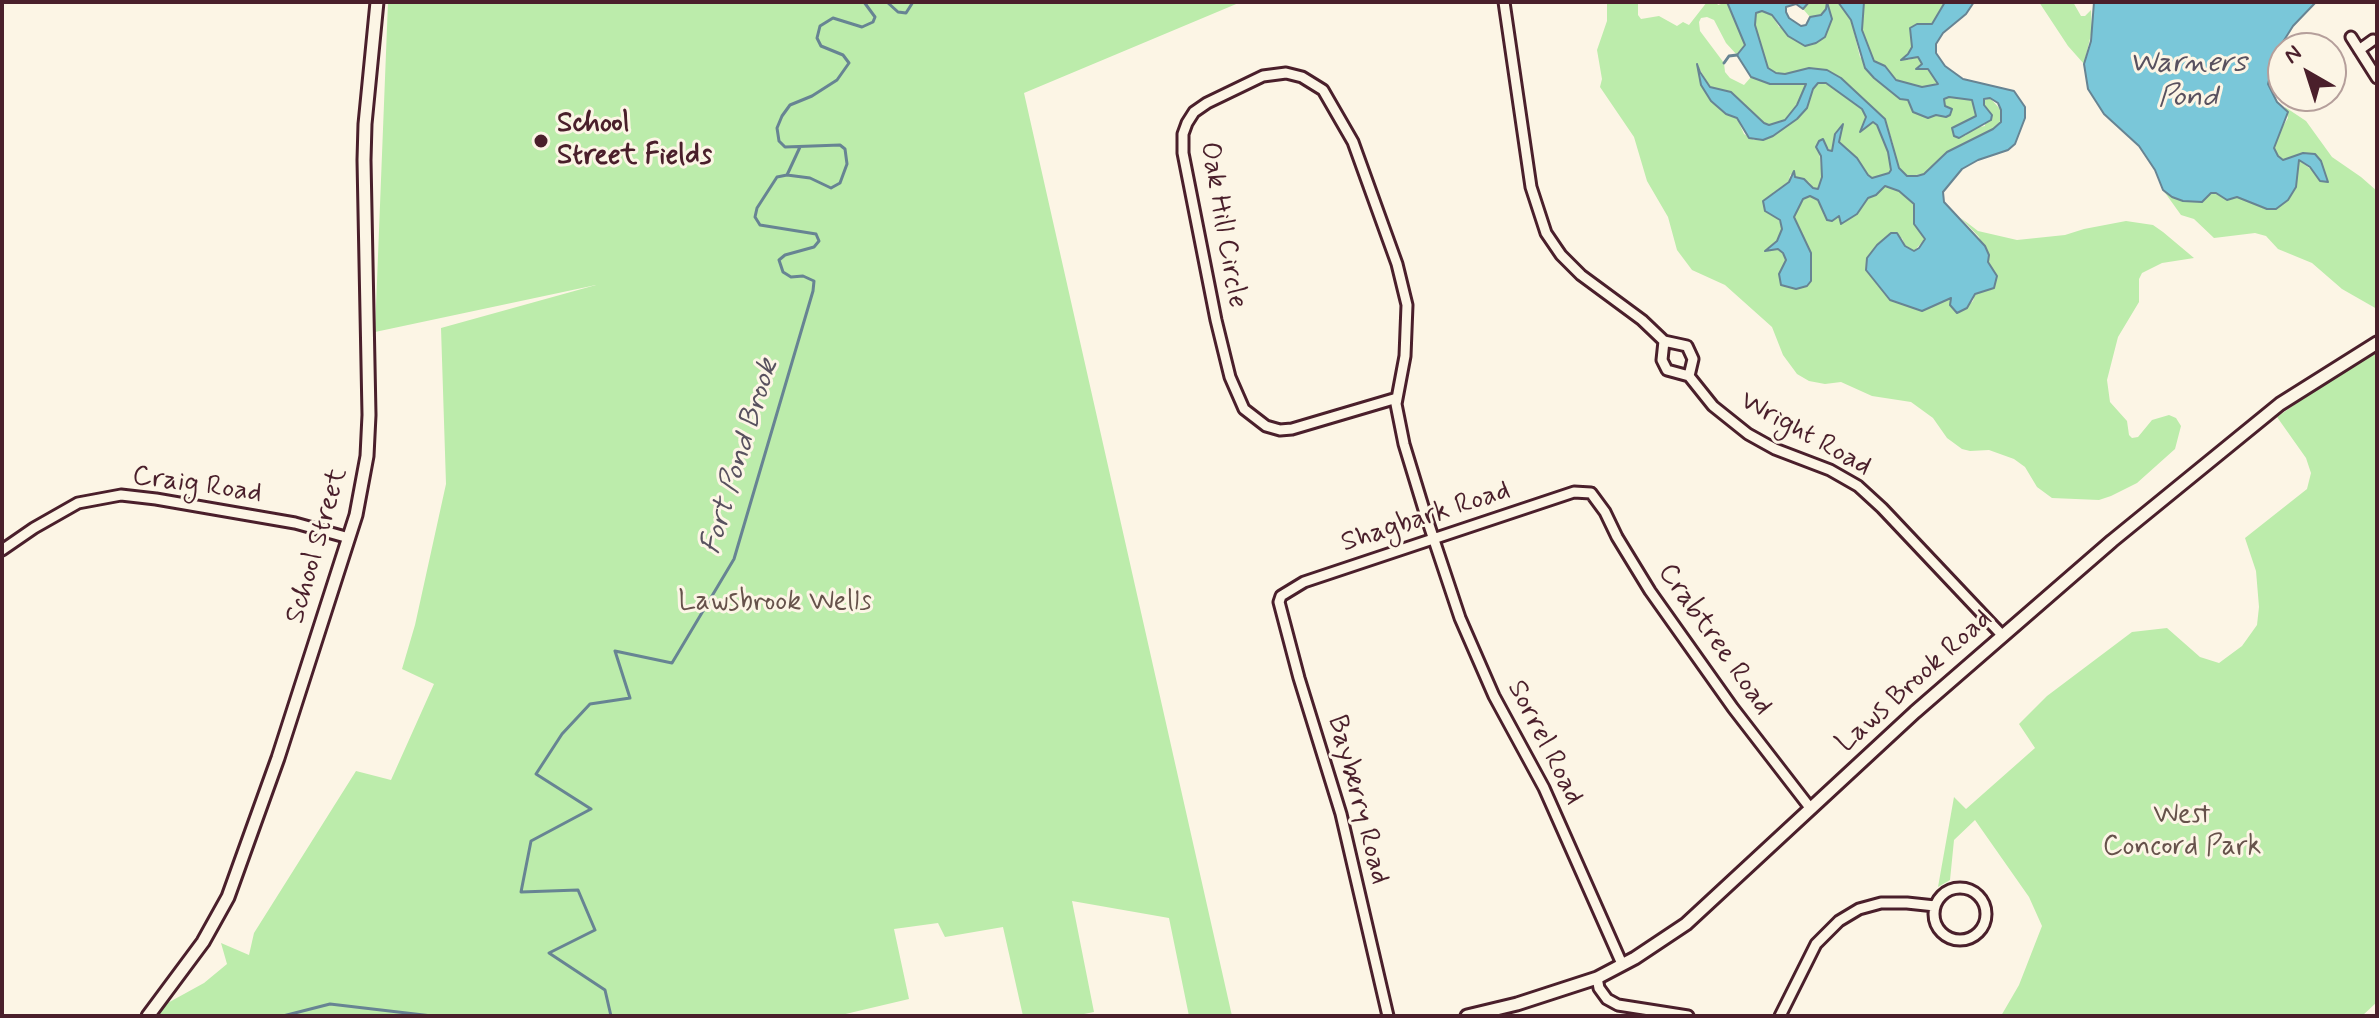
<!DOCTYPE html>
<style>
body{margin:0}
#map{position:relative;width:2379px;height:1018px;overflow:hidden;background:#fcf5e5;font-family:Mynerve,sans-serif}
canvas{display:block}
.frame{position:absolute;inset:0;border:4px solid #4a1f2b;pointer-events:none}
.north{position:absolute;left:2267px;top:32px;width:80px;height:80px;box-sizing:border-box;background:#fcf5e5;border:2px solid #b59f9b;border-radius:50%;rotate:321deg;font-size:22px;font-weight:700;line-height:32px;text-align:center;color:#4a1f2b}
.north::after{content:'';display:block;margin:auto;width:28px;height:36px;background:#4a1f2b;clip-path:polygon(50% 0,100% 100%,50% 72%,0 100%)}
</style>
<div id="map">
<canvas width="2379" height="1018"></canvas>
<div class="frame"></div>
<div class="north">N</div>
</div>
<script>
const ctx = document.querySelector('canvas').getContext('2d');
ctx.lineJoin = 'round';
function fillPath(path, color) {
  ctx.fillStyle = color;
  ctx.fill(path, 'evenodd');
}
function shape(rows) {
  const path = new Path2D();
  for (const r of rows) {
    if (r.length === 3) {
      path.moveTo(r[0] + r[2], r[1]);
      path.arc(r[0], r[1], r[2], 0, 2 * Math.PI);
      continue;
    }
    path.moveTo(r[0], r[1]);
    for (let i = 2; i < r.length; i += 2) path.lineTo(r[i], r[i + 1]);
  }
  return path;
}
function strokePath(path, color, width, dash) {
  ctx.strokeStyle = color;
  ctx.lineWidth = width;
  ctx.lineCap = dash ? 'butt' : 'round';
  ctx.setLineDash(dash || []);
  ctx.stroke(path);
}
function drawText(font, color, halo, rows, align = 'center') {
  ctx.font = font + ' Mynerve,sans-serif';
  ctx.lineWidth = 6;
  ctx.setLineDash([]);
  ctx.textBaseline = 'middle';
  ctx.strokeStyle = halo;
  ctx.fillStyle = color;
  for (const [text, x, y, turn = 0] of rows) {
    ctx.save();
    ctx.translate(x, y);
    ctx.rotate((+turn || 0) * Math.PI / 180);
    ctx.textAlign = isNaN(turn) ? turn : align;
    if (halo) ctx.strokeText(text, 0, 0);
    ctx.fillText(text, 0, 0);
    ctx.restore();
  }
}
fillPath(shape([
 [388,2,1241,2,1024,93,1232,1016,1189,1016,1169,918,1072,901,1094,1012,1074,1016,1023,1016,1003,927,945,937,938,923,894,929,909,999,837,1016,150,1016,164,1005,204,983,227,964,221,943,249,955,254,933,356,771,391,780,434,684,402,669,415,625,446,484,441,328,596,285,375,332],
 [1607,2,1638,2,1638,15,1641,19,1659,16,1677,26,1683,22,1689,25,1707,2,1716,2,1718,5,1727,2,1745,45,1737,55,1726,43,1714,20,1707,17,1701,18,1699,22,1700,31,1724,63,1725,72,1730,78,1744,85,1751,77,1770,84,1806,83,1797,105,1785,120,1770,125,1764,123,1731,92,1710,87,1699,68,1701,85,1711,101,1726,114,1737,118,1744,134,1754,140,1773,136,1788,124,1818,83,1826,83,1833,87,1862,109,1866,117,1862,130,1873,122,1877,125,1888,152,1891,170,1889,173,1872,178,1868,175,1857,158,1839,142,1841,128,1835,134,1832,151,1825,146,1819,150,1822,177,1818,189,1813,188,1809,182,1794,177,1794,173,1790,175,1789,181,1768,197,1783,229,1777,241,1766,250,1778,249,1783,253,1786,260,1779,274,1811,273,1811,253,1794,217,1803,199,1810,196,1818,200,1824,215,1839,216,1841,223,1857,214,1868,198,1876,195,1885,186,1899,191,1914,204,1914,224,1925,239,1914,251,1905,246,1902,238,1866,270,1890,300,1918,310,1952,298,1950,305,1957,313,1962,311,1973,301,1975,294,1997,276,1988,262,1979,237,1961,218,1978,231,2017,240,2065,235,2084,229,2126,221,2153,225,2163,232,2194,258,2162,263,2142,273,2139,279,2139,302,2118,337,2107,380,2110,402,2127,421,2129,435,2132,438,2138,437,2152,420,2169,415,2176,418,2181,426,2175,449,2137,483,2111,496,2099,500,2052,498,2037,487,2025,467,2014,459,1989,450,1970,451,1962,449,1947,438,1933,418,1911,402,1872,396,1841,382,1825,384,1809,381,1797,374,1783,355,1772,327,1725,285,1692,270,1677,250,1668,217,1647,181,1634,137,1600,87,1602,79,1597,50,1607,21],
 [1809,2,1838,2,1851,20,1860,57,1928,118,1952,109,1945,106,1944,99,1949,97,1973,100,1976,116,1967,122,1962,122,1965,136,1973,128,1985,126,1983,101,1990,98,2001,110,2001,122,1993,129,1947,152,1924,174,1907,176,1899,168,1895,159,1893,144,1885,119,1809,68,1786,74,1776,73,1768,68,1755,25,1756,13,1762,11,1772,15,1779,27,1825,37,1826,3,1826,9,1821,15,1810,17,1803,9],
 [1864,2,1945,2,1932,24,1927,26,1922,23,1911,28,1912,47,1908,54,1908,60,1918,57,1922,64,1917,68,1927,69,1939,84,1921,87,1896,80,1874,61,1862,30],
 [2039,2,2073,2,2081,16,2085,16,2091,10,2092,30,2084,64,2068,46],
 [2285,107,2306,121,2332,157,2361,177,2377,191,2377,309,2342,289,2312,263,2278,249,2266,236,2255,233,2214,238,2194,219,2181,215,2163,190,2183,201,2202,202,2211,193,2216,192,2221,196,2237,197,2267,209,2276,209,2297,177,2299,160,2327,182,2321,161,2303,153,2283,160,2278,156,2274,148,2278,134,2288,118],
 [2377,351,2377,1002,2362,1016,2001,1016,2019,985,2042,926,2029,897,1975,820,1954,840,1950,880,1938,887,1954,797,1966,809,2035,748,2019,724,2047,696,2132,632,2167,628,2200,657,2219,663,2242,646,2257,625,2259,607,2256,571,2245,538,2307,489,2311,473,2306,458,2277,417,2353,364]
]), '#bcecab');
const water = shape([
 [1727,2,1809,2,1803,9,1796,4,1786,7,1786,12,1789,18,1801,26,1806,25,1810,17,1821,15,1826,9,1827,2,1832,19,1825,37,1816,43,1805,46,1788,36,1772,15,1762,11,1756,13,1755,25,1768,68,1776,73,1785,74,1809,68,1827,70,1841,78,1885,119,1899,168,1907,176,1917,176,1924,174,1947,152,1993,129,2001,122,2001,110,1998,103,1990,98,1984,99,1984,105,1992,115,1991,120,1959,138,1954,136,1952,128,1976,116,1972,100,1949,97,1944,99,1945,106,1952,109,1950,115,1946,117,1936,115,1928,118,1913,112,1908,100,1900,99,1874,78,1865,68,1851,20,1838,2,1864,2,1862,30,1874,61,1885,66,1896,80,1922,87,1938,84,1928,69,1916,69,1922,64,1918,57,1901,60,1908,54,1912,47,1910,28,1917,24,1932,24,1945,2,1974,2,1966,14,1943,33,1936,44,1936,53,1945,66,1963,79,2014,91,2025,107,2025,118,2015,144,2008,150,1978,160,1962,169,1943,192,1944,202,1985,246,1989,255,1988,262,1997,276,1994,288,1975,294,1967,308,1957,313,1950,305,1951,298,1922,311,1890,300,1866,270,1867,258,1877,245,1891,233,1897,233,1905,246,1914,251,1919,248,1925,239,1914,224,1914,204,1899,191,1885,186,1876,195,1868,198,1857,214,1841,224,1839,216,1832,221,1827,220,1818,200,1810,196,1803,199,1794,217,1811,253,1811,281,1807,286,1796,289,1781,285,1779,274,1786,260,1783,253,1778,249,1765,251,1777,241,1782,229,1780,220,1765,211,1763,201,1789,182,1794,171,1795,177,1804,179,1813,188,1818,189,1822,177,1821,156,1816,147,1819,141,1823,139,1828,150,1832,151,1835,134,1843,124,1839,142,1857,158,1868,175,1872,178,1889,173,1891,170,1888,152,1877,125,1873,122,1860,132,1866,117,1862,109,1826,83,1818,83,1813,89,1807,108,1797,119,1773,136,1763,140,1749,138,1737,118,1726,114,1711,101,1701,85,1697,64,1700,72,1710,87,1731,92,1764,123,1769,125,1785,120,1797,105,1806,84,1770,84,1751,77,1737,55,1745,45,1727,2],
 [2094,2,2316,2,2293,26,2276,53,2268,84,2277,102,2288,112,2274,148,2278,156,2283,160,2303,153,2315,154,2321,161,2328,182,2320,181,2310,167,2299,160,2296,187,2288,200,2276,209,2267,209,2237,197,2227,200,2216,193,2211,193,2202,202,2183,201,2172,197,2163,190,2155,170,2139,146,2104,114,2088,89,2084,64,2091,41,2094,2]
]);
fillPath(water, '#7ac7d9');
strokePath(water, '#678493', 2);
strokePath(shape([
 [887,2,898,12,906,13,913,2],
 [1724,63,1729,56,1737,55],
 [787,175,800,147],
 [283,1016,330,1004,432,1016],
 [597,1016,600,1016],
 [611,1016,605,990,549,953,595,930,578,890,521,892,531,841,591,809,536,774,562,734,590,704,630,698,615,651,672,663,734,559,813,291,814,281,803,276,791,277,783,272,779,260,785,255,814,247,819,241,816,234,760,225,755,217,757,208,777,177,787,175,810,178,831,188,840,183,847,164,845,149,840,145,785,147,779,141,777,128,782,116,790,105,812,96,837,80,849,63,843,55,821,46,817,38,820,26,833,18,862,27,873,22,875,17,864,2]
]), '#678493', 3);
const minor = shape([
 [1504,2,1531,187,1546,233,1561,255,1581,275,1642,320,1664,341,1687,346,1693,359,1689,376],
 [2351,37,2377,78],
 [2359,50,2373,40],
 [1664,341,1662,360,1667,370,1689,376,1713,406,1748,434,1775,449,1830,470,1858,486,1882,508,2002,635],
 [1397,398,1292,429,1280,430,1266,426,1244,409,1230,377,1216,320,1183,153,1183,134,1187,123,1194,112,1207,103,1263,76,1286,73,1302,77,1323,90,1353,142,1397,264,1407,305,1405,356,1396,404,1404,444,1425,513,1460,618,1494,696,1544,788,1622,964],
 [2,550,34,528,78,503,121,495,156,499,295,523,349,538],
 [1960,914,26],
 [1597,978,1599,988,1607,999,1618,1005,1688,1016],
 [1388,1016,1341,814,1299,678,1279,602,1281,596,1304,582,1574,492,1591,493,1605,512,1617,537,1650,591,1733,708,1811,809],
 [1780,1016,1816,944,1839,921,1859,909,1881,903,1907,903,1935,906]
]);
const tertiary = shape([
 [148,1016,203,942,228,897,278,758,356,515,367,456,369,415,364,160,365,124,377,2],
 [1467,1016,1517,1004,1597,978,1635,958,1686,924,1915,712,2112,541,2280,404,2377,343]
]);
strokePath(minor, '#4a1f2b', 15);
strokePath(tertiary, '#4a1f2b', 17);
strokePath(minor, '#fcf5e5', 9);
strokePath(tertiary, '#fcf5e5', 11);
for (const [x, y, r, color] of [
 [541,141,8,"#4a1f2b"]
]) {
  const dot = new Path2D();
  dot.arc(x, y, r, 0, 2 * Math.PI);
  ctx.fillStyle = color;
  ctx.fill(dot);
  strokePath(dot, '#fcf5e5', 3);
}
drawText('bold 28px', '#4a1f2b', '#fcf5e5', [
 ["School",557,125],
 ["Street Fields",557,157]
], 'left');
drawText('28px', '#4a1f2b', '#fcf5e5', [
 ["Oak Hill Circle",1222,225,80],
 ["Wright Road",1805,435,29],
 ["Craig Road",197,486,8],
 ["Shagbark Road",1426,518,-18],
 ["School Street",318,546,-74],
 ["Crabtree Road",1714,640,55],
 ["Laws Brook Road",1915,682,-42],
 ["Sorrel Road",1544,743,63],
 ["Bayberry Road",1357,800,75]
]);
drawText('28px', '#66524b', '#fcf5e5', [
 ["Lawsbrook Wells",775,603],
 ["West",2182,816],
 ["Concord Park",2182,848]
]);
drawText('italic 30px', '#58515f', '#fcf5e5', [
 ["Warners",2188,65],
 ["Pond",2188,99],
 ["Fort Pond Brook",741,457,-73]
]);
</script>
